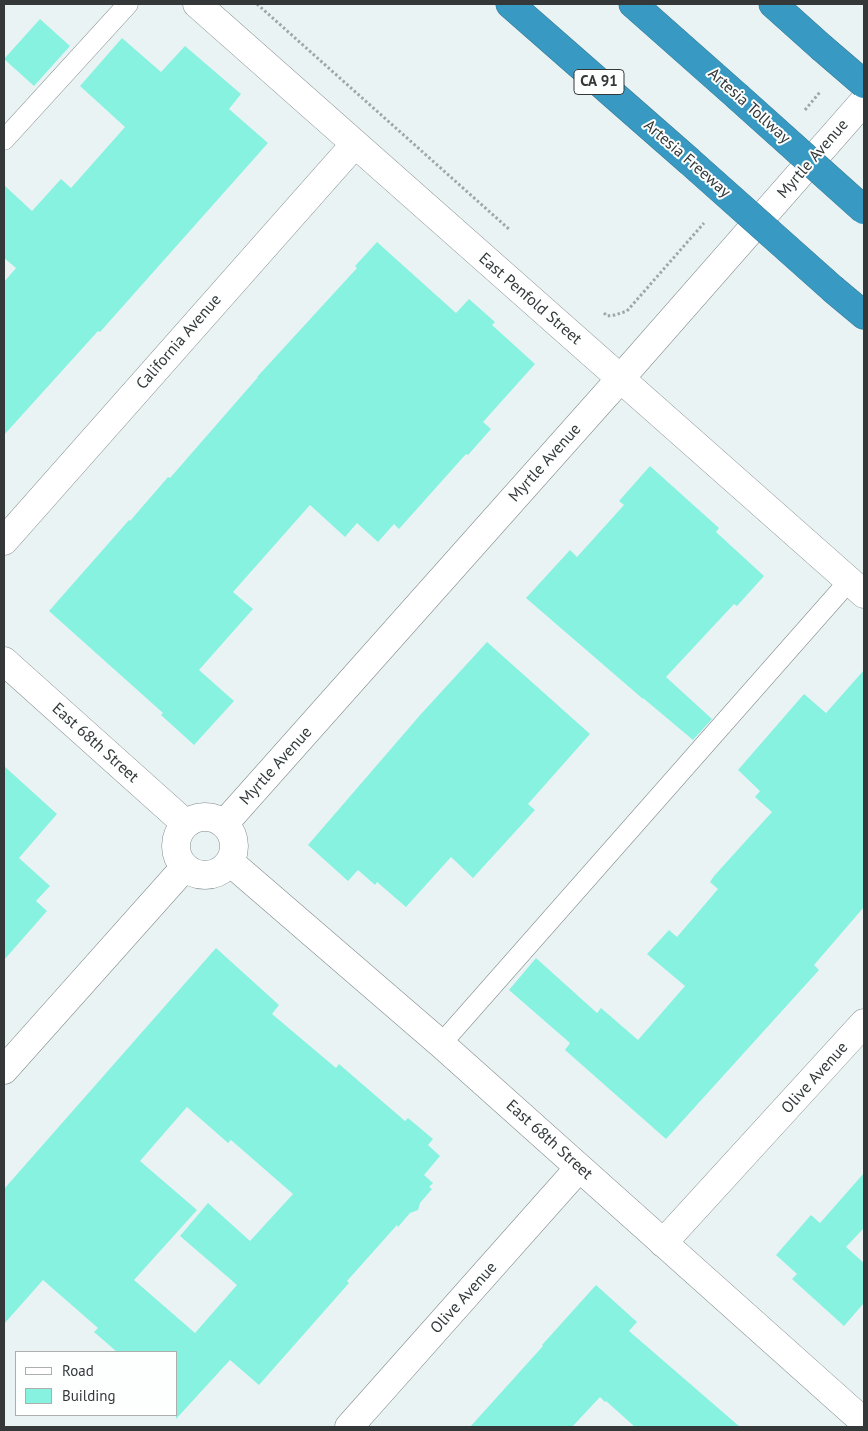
<!DOCTYPE html>
<style>
body{margin:0}
#map{position:relative;width:868px;height:1431px;overflow:hidden;background:#eaf3f4;font-family:"PT Sans",sans-serif}
canvas{display:block}
.frame{position:absolute;inset:0;border:5px solid #343838;pointer-events:none}
.legend{position:absolute;left:15px;top:1351px;width:162px;height:65px;box-sizing:border-box;background:#fdffff;border:1px solid #adafaf;margin:0;padding:6px 9px;list-style:none;font-size:15px;color:#343838}
.legend li{display:flex;align-items:center;gap:10px;height:25px}
.legend b{width:25px;border:1px solid #adafaf}
</style>
<div id="map">
<canvas width="868" height="1431"></canvas>
<div class="frame"></div>
<ul class="legend">
<li><b style="height:6px;background:#fff"></b>Road</li>
<li><b style="height:14px;background:#87f2e0"></b>Building</li>
</ul>
</div>
<script>
const ctx = document.querySelector('canvas').getContext('2d');
ctx.lineJoin = 'round';
function fillPath(path, color) {
  ctx.fillStyle = color;
  ctx.fill(path, 'evenodd');
}
function shape(rows) {
  const path = new Path2D();
  for (const r of rows) {
    if (r.length === 3) {
      path.moveTo(r[0] + r[2], r[1]);
      path.arc(r[0], r[1], r[2], 0, 2 * Math.PI);
      continue;
    }
    path.moveTo(r[0], r[1]);
    for (let i = 2; i < r.length; i += 2) path.lineTo(r[i], r[i + 1]);
  }
  return path;
}
function strokePath(path, color, width, dash) {
  ctx.strokeStyle = color;
  ctx.lineWidth = width;
  ctx.lineCap = dash ? 'butt' : 'round';
  ctx.setLineDash(dash || []);
  ctx.stroke(path);
}
function drawText(font, color, halo, rows, align = 'center') {
  ctx.font = font + ' "PT Sans",sans-serif';
  ctx.lineWidth = 4;
  ctx.setLineDash([]);
  ctx.textBaseline = 'middle';
  ctx.strokeStyle = halo;
  ctx.fillStyle = color;
  for (const [text, x, y, turn = 0] of rows) {
    ctx.save();
    ctx.translate(x, y);
    ctx.rotate((+turn || 0) * Math.PI / 180);
    ctx.textAlign = isNaN(turn) ? turn : align;
    if (halo) ctx.strokeText(text, 0, 0);
    ctx.fillText(text, 0, 0);
    ctx.restore();
  }
}
fillPath(shape([
 [40,19,70,46,34,86,4,59],
 [122,38,161,72,185,46,241,94,229,109,268,143,100,332,98,331,4,435,4,282,16,268,4,258,4,185,32,211,61,179,71,188,125,127,80,86],
 [377,242,456,313,469,299,495,322,492,325,535,364,483,422,491,429,468,455,466,454,399,529,394,524,378,542,357,523,345,537,310,505,233,592,253,609,199,670,234,701,194,745,161,715,163,713,49,611,129,520,130,521,168,477,170,478,258,377,257,377,357,268,355,266],
 [650,466,719,528,716,532,764,576,737,606,734,604,666,677,712,719,693,740,643,698,643,699,526,598,570,550,577,557,624,505,619,501],
 [487,642,590,734,528,804,535,810,473,878,451,857,406,907,377,882,375,885,358,870,348,881,308,845,421,714],
 [864,670,864,907,814,965,819,970,666,1139,565,1050,570,1043,509,990,536,958,597,1013,601,1008,638,1040,685,986,647,954,669,930,677,937,718,889,710,882,714,876,772,812,755,797,760,791,738,770,804,694,826,713],
 [4,766,57,814,19,858,50,886,36,901,47,911,4,960],
 [216,948,279,1005,272,1014,336,1068,339,1064,405,1121,408,1118,433,1139,428,1145,440,1156,424,1175,433,1183,429,1187,432,1189,420,1203,418,1210,410,1213,398,1227,397,1225,347,1281,349,1283,259,1385,230,1360,176,1419,176,1352,117,1352,94,1332,98,1328,43,1280,4,1324,4,1189],
 [187,1107,228,1143,231,1140,293,1194,250,1241,208,1203,180,1236,237,1285,195,1333,134,1280,197,1210,140,1161],
 [864,1173,864,1228,846,1247,864,1263,864,1303,844,1326,792,1279,797,1274,776,1255,811,1215,820,1223],
 [596,1285,637,1322,629,1331,740,1427,635,1427,606,1401,605,1402,600,1397,572,1427,470,1427,543,1346,542,1345]
]), '#87f2e0');
const lane = shape([
 [4,140,128,4],
 [441,1044,849,581]
]);
const street = shape([
 [197,4,864,594],
 [4,541,355,144],
 [224,824,620,379,864,101],
 [4,1070,185,867],
 [663,1243,864,1023],
 [349,1427,579,1168]
]);
const secondary = shape([
 [4,661,186,824],
 [205,846,29],
 [230,862,441,1044,864,1422]
]);
const highway = shape([
 [510,4,688,160],
 [633,4,737,96],
 [773,4,821,47],
 [834,290,864,315]
]);
strokePath(lane, '#828b8c', 21);
strokePath(street, '#828b8c', 29);
strokePath(secondary, '#828b8c', 29);
strokePath(highway, '#377892', 29);
strokePath(shape([
 [257,4,510,230],
 [805,110,820,92],
 [604,313,607,316,615,315,627,311,704,223]
]), '#9fa6a7', 3, [2.5, 2.5]);
strokePath(lane, '#fff', 20);
strokePath(street, '#fff', 28);
strokePath(secondary, '#fff', 28);
strokePath(highway, '#389ac2', 28);
const highwayBridge = shape([
 [821,47,864,84],
 [737,96,864,210],
 [688,160,834,290]
]);
strokePath(highwayBridge, '#377892', 29, []);
strokePath(highwayBridge, '#389ac2', 28);
for (const [x, y, w] of [
 [599,82,50]
]) {
  const box = new Path2D();
  box.roundRect(x - w / 2, y - 12.5, w, 25, 4);
  ctx.fillStyle = '#fdffff';
  ctx.fill(box);
  strokePath(box, '#343838', 1);
}
drawText('bold 15px', '#343838', null, [
 ["CA 91",599,82]
]);
drawText('16px', '#343838', '#fdffff', [
 ["Artesia Tollway",749,106,42],
 ["Artesia Freeway",687,159,41],
 ["Myrtle Avenue",813,159,-49],
 ["East Penfold Street",530,299,41],
 ["California Avenue",179,342,-49],
 ["Myrtle Avenue",545,463,-48],
 ["East 68th Street",95,743,42],
 ["Myrtle Avenue",276,766,-48],
 ["Olive Avenue",815,1078,-48],
 ["East 68th Street",549,1140,42],
 ["Olive Avenue",464,1298,-48]
]);
</script>
